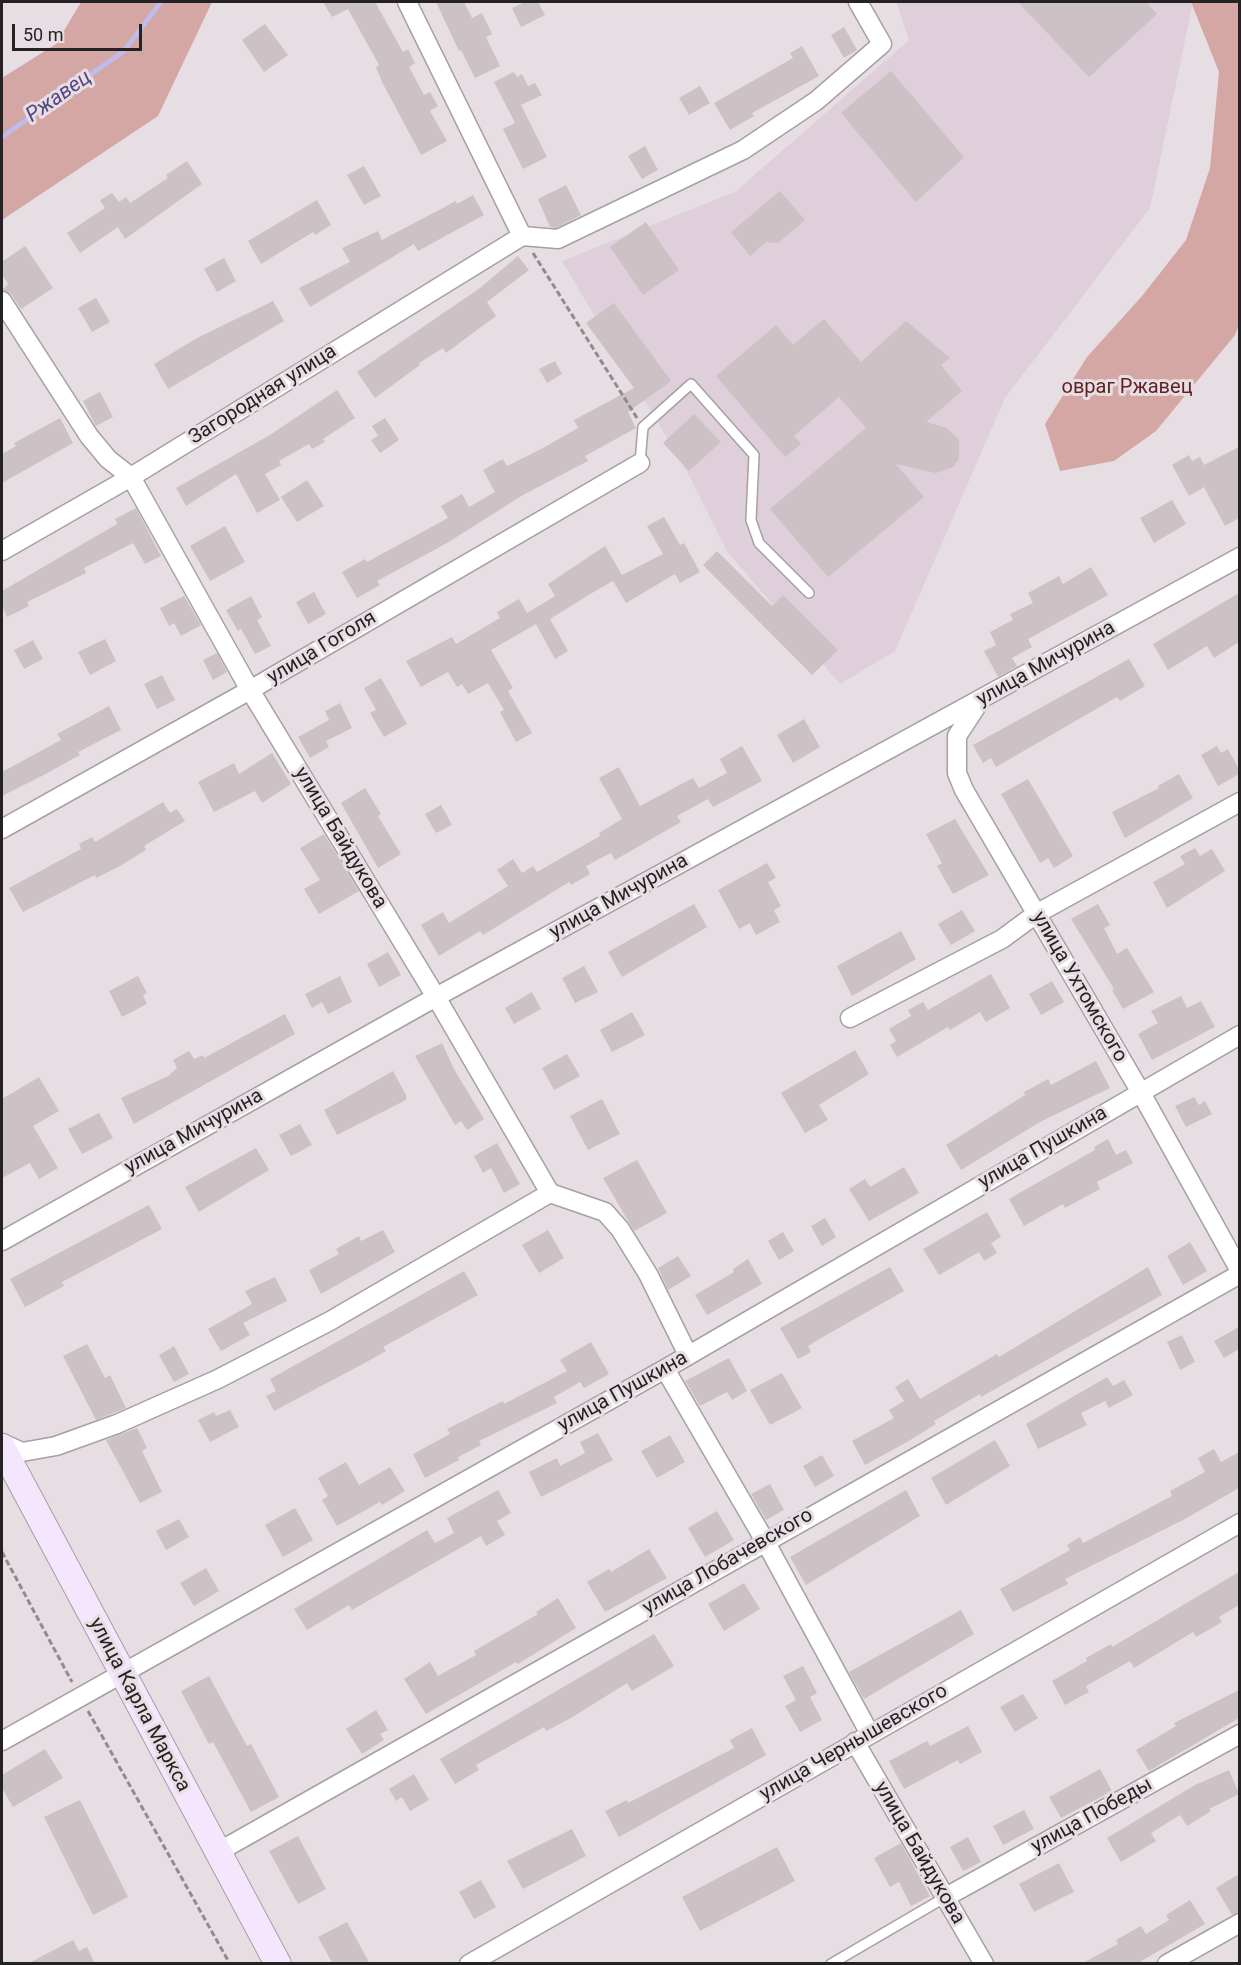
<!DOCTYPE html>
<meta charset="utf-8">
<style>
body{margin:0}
#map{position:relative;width:1241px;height:1965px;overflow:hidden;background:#e7dee4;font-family:Roboto,sans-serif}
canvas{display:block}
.frame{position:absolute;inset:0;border:3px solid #252224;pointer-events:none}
.scale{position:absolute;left:12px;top:24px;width:130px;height:27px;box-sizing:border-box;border:3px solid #252224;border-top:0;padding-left:8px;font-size:18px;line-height:21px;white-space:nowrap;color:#252224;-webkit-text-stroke:4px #e7dee4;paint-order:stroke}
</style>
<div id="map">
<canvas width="1241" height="1965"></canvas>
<div class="frame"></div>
<div class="scale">50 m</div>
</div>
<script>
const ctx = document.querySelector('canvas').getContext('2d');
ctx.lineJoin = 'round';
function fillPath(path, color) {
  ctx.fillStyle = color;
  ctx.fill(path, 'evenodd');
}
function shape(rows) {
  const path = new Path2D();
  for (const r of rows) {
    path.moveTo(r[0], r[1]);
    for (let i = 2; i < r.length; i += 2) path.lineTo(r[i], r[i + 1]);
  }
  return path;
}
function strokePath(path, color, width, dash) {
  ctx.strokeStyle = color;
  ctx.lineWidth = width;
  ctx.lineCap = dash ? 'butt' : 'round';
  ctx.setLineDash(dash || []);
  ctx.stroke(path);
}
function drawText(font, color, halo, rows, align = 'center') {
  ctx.font = font + ' Roboto,sans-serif';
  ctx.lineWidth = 6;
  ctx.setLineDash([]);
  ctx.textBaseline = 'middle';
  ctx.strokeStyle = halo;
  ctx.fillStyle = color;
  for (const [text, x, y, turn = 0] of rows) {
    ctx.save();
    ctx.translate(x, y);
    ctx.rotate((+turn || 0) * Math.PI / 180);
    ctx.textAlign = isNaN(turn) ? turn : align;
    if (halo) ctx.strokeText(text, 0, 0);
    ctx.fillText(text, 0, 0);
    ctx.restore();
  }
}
fillPath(shape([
 [899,2,1193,2,1150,208,1005,398,895,651,840,684,727,551,690,477,562,261,735,192,909,40,897,4]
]), '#decfda');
fillPath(shape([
 [81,2,212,2,158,116,2,220,2,78,56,44],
 [1191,2,1239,2,1239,325,1235,335,1156,431,1114,461,1060,471,1045,424,1087,357,1142,296,1186,240,1210,168,1219,72]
]), '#d4a6a4');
strokePath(shape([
 [2,137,124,51,161,2]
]), '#c0bbe9', 5);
fillPath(shape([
 [323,2,375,2,403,52,408,49,415,63,409,67,424,95,430,92,438,106,430,111,447,141,421,155,382,82,376,67,379,65,348,9,332,17],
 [436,2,464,2,472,18,482,13,492,34,486,37,500,66,475,78,461,50,459,51],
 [525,2,538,2,545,15,521,27,512,8],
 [1018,2,1146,2,1157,14,1089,77],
 [265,24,288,55,264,72,242,40],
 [844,27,857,50,844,58,831,35],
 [802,46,819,76,752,113,754,116,730,130,714,103,793,58,790,53],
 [891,71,964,157,916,202,841,113],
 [514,72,517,77,522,74,528,86,535,83,542,95,521,105,547,157,523,169,503,129,515,123,494,82],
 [700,86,710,103,689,115,679,98],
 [645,146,658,170,642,179,628,156],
 [187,161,202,184,125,239,118,227,80,253,67,233,105,208,100,200,112,193,119,202,126,197,130,203,168,178,166,175],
 [364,166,381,196,364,205,347,175],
 [566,185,581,215,556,228,550,227,538,199],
 [780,191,805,220,778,243,766,242,750,256,731,232],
 [473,195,484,215,418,251,414,244,310,307,299,288,350,262,342,248,378,231,382,240,456,201,457,204],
 [317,200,331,225,315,235,313,232,261,264,248,241],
 [646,222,679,270,643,295,610,247],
 [25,246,53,288,21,309,11,294,2,290,8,284,2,274,2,262],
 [518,256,529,270,487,302,496,316,446,353,443,348,419,363,420,365,375,398,357,372,480,288],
 [224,258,236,281,217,292,204,269],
 [96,298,110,322,92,332,78,308],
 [273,301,284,321,168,389,154,364,197,338],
 [614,303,671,381,628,412,636,428,585,456,588,461,523,495,447,543,377,581,380,585,357,598,342,572,365,559,367,562,448,518,441,506,462,494,469,507,495,492,483,470,503,459,507,466,541,449,578,428,574,420,634,388,586,323],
 [824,319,861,362,906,321,950,358,941,365,962,391,926,422,947,428,959,440,959,459,953,467,936,473,896,464,924,497,828,577,770,509,866,428,839,397,794,436,801,444,785,457,716,376,776,325,793,345],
 [555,361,562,374,547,383,539,369],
 [337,390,355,418,323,439,325,442,312,449,309,444,279,461,281,465,265,474,280,500,257,513,236,474,186,506,176,488,270,435],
 [100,392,113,417,96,426,83,401],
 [694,414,721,442,689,471,663,443],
 [60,418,73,443,2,483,2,454,16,446,14,443],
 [385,418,399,440,380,453,371,440,378,436,372,426],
 [1239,447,1239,518,1225,526,1204,487,1189,496,1172,465,1189,455,1192,461,1200,457,1204,465],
 [307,480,324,506,297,522,281,497],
 [1172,500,1186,524,1154,543,1140,518],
 [136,508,161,556,145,564,133,543,84,568,86,573,27,602,29,606,7,617,2,605,2,591,117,524,115,519],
 [664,517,680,545,684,543,700,572,680,583,675,574,626,603,613,581,592,593,550,619,568,651,555,659,536,624,491,650,513,688,508,691,532,733,516,742,500,712,504,710,488,683,468,694,462,684,457,687,448,672,421,687,406,661,452,637,456,644,500,618,497,612,519,599,527,613,555,596,548,584,605,546,622,575,663,554,647,526],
 [225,526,245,562,210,581,190,546],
 [717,551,772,606,783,595,838,650,812,675,703,565],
 [1091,567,1108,595,1028,639,1032,647,1012,658,1017,666,998,677,984,651,996,645,990,632,1013,620,1010,614,1033,603,1028,593,1059,576,1063,584],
 [314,592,326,614,308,624,296,602],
 [1239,593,1239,642,1214,658,1207,646,1168,670,1153,644],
 [184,596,201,625,181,636,174,623,169,626,160,608],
 [251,596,262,617,257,620,271,646,255,654,241,629,238,631,226,610],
 [105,639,116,661,90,675,78,652],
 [33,640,43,659,24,669,14,650],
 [217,653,227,672,213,680,203,660],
 [1129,659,1145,686,1120,701,1117,697,996,767,991,758,983,763,973,745],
 [162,675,175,700,157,709,144,684],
 [381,678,407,724,384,737,370,713,376,710,364,688],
 [340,703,352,728,326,741,329,747,310,758,298,737,329,720,325,711],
 [109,706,121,730,78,752,80,755,42,776,2,796,2,772,61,740,57,734],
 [804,719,820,747,793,763,777,735],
 [742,746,762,781,713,807,708,799,677,816,681,822,615,860,611,853,586,866,590,874,571,885,569,882,483,935,480,931,439,956,421,925,443,912,449,923,508,886,497,870,513,859,522,873,533,866,537,872,600,836,599,833,622,819,599,778,619,767,640,806,693,778,699,788,727,773,720,759],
 [1217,746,1221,753,1228,749,1239,769,1239,774,1218,786,1201,755],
 [272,753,291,784,262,803,255,791,214,812,198,782,234,763,239,774],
 [1179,774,1193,798,1125,838,1112,812,1159,788,1158,786],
 [1028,779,1073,856,1054,868,1048,858,1040,863,1001,794],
 [365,788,381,814,378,816,401,854,378,868,341,803],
 [163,802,170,813,177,809,185,821,144,846,146,850,120,866,96,878,95,875,23,912,9,888,81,849,79,844,92,837,95,842],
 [441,805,452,825,436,833,425,814],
 [955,819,989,875,953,894,937,866,942,863,926,834],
 [324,834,359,891,319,914,304,889,320,880,300,848],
 [1195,848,1200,856,1212,849,1225,871,1167,908,1153,882,1185,864,1180,856],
 [767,863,776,878,768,882,781,906,774,910,780,922,756,935,750,923,739,929,718,890],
 [694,904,707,927,622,977,608,952],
 [1098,904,1110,925,1104,928,1117,954,1127,948,1154,992,1123,1009,1112,990,1114,989,1071,919],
 [962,910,975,931,951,945,938,924],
 [901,931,916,959,852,996,837,966],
 [388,952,401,975,379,987,367,964],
 [584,966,598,992,575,1003,562,978],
 [991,974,1010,1008,986,1022,980,1012,950,1030,948,1027,897,1057,890,1045,896,1041,889,1029,911,1016,908,1010,923,1002,928,1010],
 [138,976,147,993,143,995,147,1004,122,1017,109,991],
 [340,976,352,1002,328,1014,322,1002,312,1008,305,994],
 [1052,981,1064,1002,1041,1015,1029,994],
 [532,992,541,1009,514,1024,505,1008],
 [1181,996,1187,1008,1201,1001,1215,1027,1152,1060,1138,1034,1158,1023,1151,1011],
 [632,1012,645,1035,612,1052,600,1030],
 [285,1014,295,1034,134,1124,121,1098,168,1076,177,1068,173,1060,189,1051,194,1059,203,1055,204,1058],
 [442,1043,454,1069,484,1119,467,1130,461,1121,455,1125,415,1056],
 [855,1050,869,1074,819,1105,828,1120,805,1133,781,1093],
 [567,1054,580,1076,554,1090,542,1068],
 [1096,1061,1110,1088,1040,1122,961,1170,946,1145,1025,1095,1024,1092,1048,1079,1051,1085],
 [393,1071,406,1095,406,1100,337,1135,324,1110],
 [39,1077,59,1111,33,1126,58,1168,39,1179,30,1163,2,1178,2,1099],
 [1194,1097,1199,1105,1205,1101,1212,1114,1186,1127,1175,1106],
 [602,1099,620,1134,588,1150,570,1116],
 [99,1113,113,1138,82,1154,68,1129],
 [300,1124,312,1145,291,1156,279,1135],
 [1108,1139,1116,1155,1126,1150,1133,1163,1097,1182,1100,1189,1065,1208,1063,1204,1024,1226,1009,1199,1095,1150,1094,1147],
 [497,1143,520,1184,504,1193,491,1168,483,1173,474,1156],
 [256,1148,269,1170,199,1212,185,1187],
 [637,1160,667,1213,634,1231,603,1178],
 [904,1167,919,1193,869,1221,849,1189,865,1179,870,1187],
 [149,1205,162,1229,62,1282,64,1286,25,1307,10,1279],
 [987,1212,1001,1237,991,1243,997,1253,984,1261,979,1252,939,1275,923,1249],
 [825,1218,836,1237,822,1246,811,1226],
 [383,1230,395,1252,321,1294,309,1270,339,1254,336,1249,359,1236,361,1241],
 [548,1230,564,1258,539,1273,522,1245],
 [783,1232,794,1251,779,1260,768,1241],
 [1190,1242,1207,1271,1183,1285,1167,1256],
 [678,1256,691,1276,668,1290,658,1268],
 [748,1259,762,1284,707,1315,695,1295,734,1272,733,1269],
 [890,1267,904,1291,821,1338,808,1346,811,1352,798,1359,780,1328],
 [1148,1267,1162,1295,981,1397,980,1394,934,1421,936,1424,907,1442,865,1465,852,1441,894,1418,889,1410,904,1401,895,1387,908,1379,920,1399,997,1354,999,1357],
 [464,1271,478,1295,383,1347,386,1351,363,1364,274,1411,266,1396,276,1391,270,1379],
 [275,1277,287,1301,243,1323,250,1335,221,1351,208,1329,252,1304,245,1291],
 [1239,1327,1239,1349,1224,1358,1214,1341],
 [1182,1335,1195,1362,1180,1370,1167,1342],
 [591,1342,609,1374,584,1388,580,1382,554,1397,557,1403,479,1441,481,1445,458,1457,459,1460,425,1478,413,1454,450,1434,447,1429,503,1401,504,1404,567,1371,560,1360],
 [87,1344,105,1378,110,1375,126,1408,96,1420,63,1356],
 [174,1346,189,1374,174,1382,159,1355],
 [729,1358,747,1391,732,1400,727,1392,700,1406,685,1381],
 [782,1373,802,1408,770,1425,750,1390],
 [1107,1377,1113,1386,1124,1380,1133,1395,1109,1408,1105,1401,1081,1413,1087,1425,1038,1449,1026,1424],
 [230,1410,239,1427,210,1442,198,1420,214,1412,216,1416],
 [137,1428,147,1448,142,1451,162,1492,140,1503,106,1440],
 [598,1433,613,1460,541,1497,529,1472,557,1458,560,1466,585,1453,580,1442],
 [670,1435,685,1462,657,1478,641,1451],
 [995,1440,1010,1466,946,1505,931,1478],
 [1214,1449,1221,1462,1239,1452,1239,1488,1185,1519,1065,1579,1068,1584,1013,1612,1000,1589,1070,1550,1067,1545,1080,1537,1083,1543,1172,1496,1170,1491,1205,1472,1198,1458],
 [822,1455,834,1476,815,1487,803,1466],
 [346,1462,359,1485,390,1467,405,1491,382,1505,380,1502,337,1526,322,1500,328,1496,318,1478],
 [770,1484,784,1510,766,1520,751,1494],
 [498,1490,511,1513,497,1521,505,1535,486,1546,481,1536,352,1610,349,1605,307,1630,294,1609,427,1530,435,1543,454,1533,447,1518],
 [906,1490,920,1516,806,1585,790,1557],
 [295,1508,313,1540,283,1557,265,1525],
 [717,1511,734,1540,705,1557,688,1528],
 [179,1519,189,1537,166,1550,156,1531],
 [649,1549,667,1578,605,1612,587,1582,609,1569,611,1572],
 [206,1568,219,1591,194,1606,180,1583],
 [1239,1572,1239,1605,1219,1617,1222,1622,1196,1637,1193,1632,1134,1668,1130,1661,1086,1686,1089,1692,1065,1705,1052,1681,1087,1661,1086,1658,1111,1644,1112,1647],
 [744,1583,760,1609,724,1631,708,1604],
 [558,1598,576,1628,518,1664,516,1662,426,1714,404,1679,430,1662,438,1676,476,1655,474,1651,538,1614,536,1612],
 [961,1610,974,1634,864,1699,849,1672],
 [654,1634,674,1666,632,1691,627,1683,571,1718,546,1731,544,1727,476,1765,479,1770,455,1784,440,1759],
 [803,1666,817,1693,810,1697,822,1720,800,1732,785,1706,796,1700,783,1676],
 [209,1676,247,1746,251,1744,279,1797,251,1812,213,1742,209,1744,181,1691],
 [1239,1690,1239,1718,1149,1771,1136,1750,1176,1726,1174,1723],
 [1023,1694,1038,1718,1015,1732,1000,1707],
 [376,1710,388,1730,380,1734,384,1740,362,1754,346,1729],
 [968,1726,982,1752,960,1764,958,1760,904,1789,889,1761,927,1741,930,1746],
 [752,1728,766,1755,619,1837,605,1811,627,1800,628,1803,734,1748,730,1740],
 [45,1749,63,1778,13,1807,2,1788,2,1775],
 [1100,1769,1112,1791,1061,1818,1049,1797],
 [1229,1770,1239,1794,1209,1809,1211,1811,1187,1826,1180,1815,1151,1833,1156,1841,1121,1862,1107,1838,1195,1785],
 [414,1774,429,1800,410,1811,402,1797,396,1801,389,1789],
 [80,1800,128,1897,93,1915,44,1817],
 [1024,1810,1034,1829,1003,1845,993,1826],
 [572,1829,586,1856,523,1889,507,1861],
 [298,1836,326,1889,298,1904,269,1851],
 [968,1837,981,1862,963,1871,950,1847],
 [901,1843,930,1896,911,1906,899,1882,890,1887,874,1858],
 [777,1847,795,1881,700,1931,682,1897],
 [1059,1863,1074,1892,1034,1912,1019,1884],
 [1239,1874,1239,1912,1232,1915,1216,1888],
 [481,1880,496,1907,474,1919,459,1892],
 [1190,1900,1205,1924,1171,1944,1136,1964,1081,1964,1118,1944,1116,1940,1141,1926,1146,1934,1169,1920,1166,1915],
 [347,1922,370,1964,333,1964,318,1937],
 [73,1940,79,1951,87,1947,95,1964,27,1964]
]), '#ccc1c4');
const lane = shape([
 [640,463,643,427,691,384,754,455,751,520,759,543,809,593],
 [831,1964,944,1898]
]);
const street = shape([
 [407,2,522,236],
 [2,301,89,436,108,459,131,477,250,690,436,997,550,1193,605,1212,620,1229,648,1274,688,1355],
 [2,551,131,477,522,236,558,239,743,150,816,101,882,44,858,2],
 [978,704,957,736,957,773,964,790,1140,1091,1240,1271],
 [2,829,250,690,640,463],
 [850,1018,1002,939,1036,914,1240,802],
 [2,1241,436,997,1240,557],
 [665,1369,765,1541,870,1734],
 [2,1443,22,1452,56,1446,117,1424,218,1379,330,1321,550,1193],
 [2,1741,665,1369,1240,1035],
 [855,1742,984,1964],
 [218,1852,1240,1274],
 [944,1898,1240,1734],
 [469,1964,1240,1523],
 [1167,1964,1240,1923]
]);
const secondary = shape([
 [2,1447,278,1964]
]);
strokePath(lane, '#a89fa5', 12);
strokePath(street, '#a89fa5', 21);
strokePath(secondary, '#a89fa5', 28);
strokePath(shape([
 [533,253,637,418],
 [2,1552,72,1682],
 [88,1711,230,1964]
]), '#918a8f', 3, [6, 3]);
strokePath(lane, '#fff', 9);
strokePath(street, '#fff', 18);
strokePath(secondary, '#f4e6fc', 26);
drawText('20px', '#601f21', '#e7dee4', [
 ["овраг Ржавец",1127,388]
]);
drawText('20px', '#252224', '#e7dee4', [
 ["Загородная улица",263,395,-32],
 ["улица Гоголя",322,648,-31],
 ["улица Мичурина",1046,664,-29],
 ["улица Байдукова",340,838,59],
 ["улица Мичурина",619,897,-29],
 ["улица Ухтомского",1079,987,60],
 ["улица Мичурина",194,1132,-29],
 ["улица Пушкина",1043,1148,-30],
 ["улица Пушкина",623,1392,-29],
 ["улица Лобачевского",728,1562,-30],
 ["улица Карла Маркса",139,1705,62],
 ["улица Чернышевского",854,1743,-30],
 ["улица Победы",1092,1816,-29],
 ["улица Байдукова",919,1853,60]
]);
drawText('italic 21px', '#524782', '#e7dee4', [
 ["Ржавец",59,97,-35]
]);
</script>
